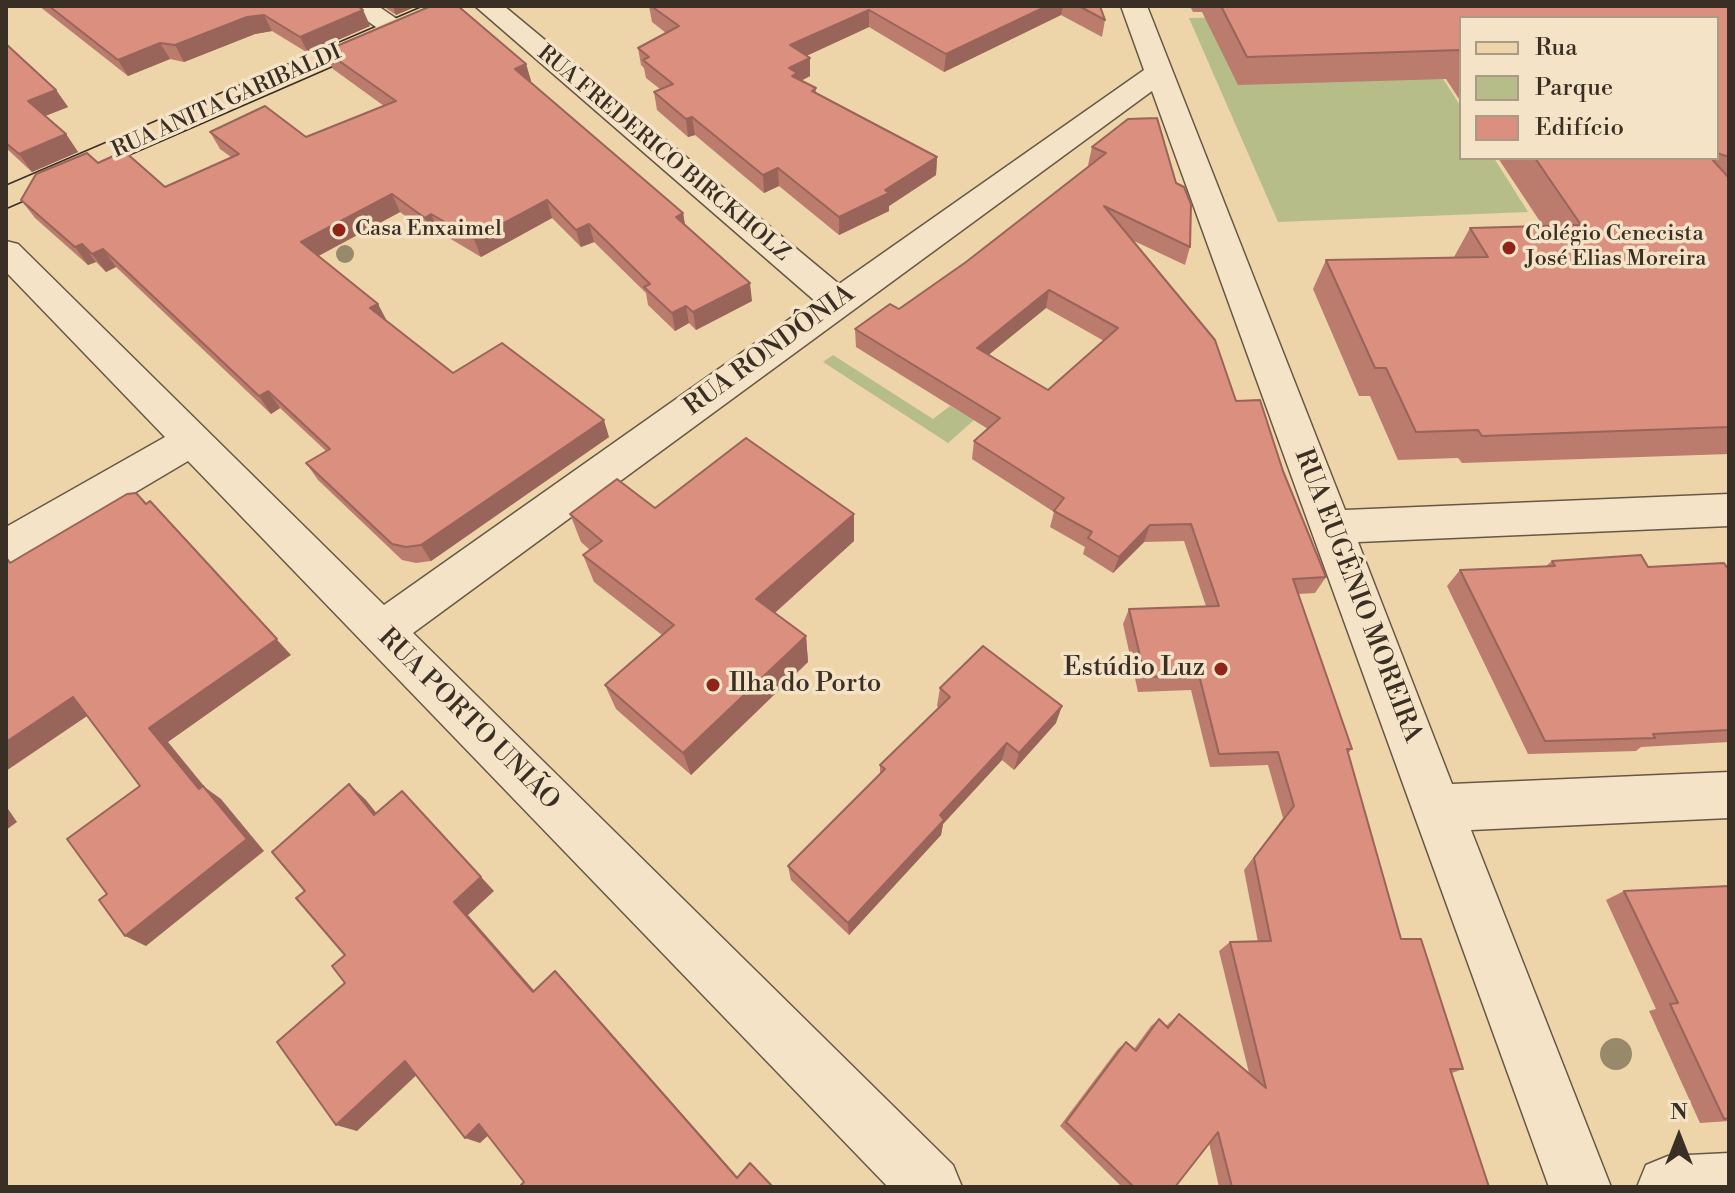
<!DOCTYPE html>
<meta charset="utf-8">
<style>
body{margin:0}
#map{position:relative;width:1735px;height:1193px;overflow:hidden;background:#eed4a9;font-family:"Libre Bodoni",serif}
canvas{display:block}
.frame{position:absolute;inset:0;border:8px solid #3a2f24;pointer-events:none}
.legend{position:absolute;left:1459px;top:16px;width:260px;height:144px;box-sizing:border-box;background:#f4e3c7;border:2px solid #aa9b86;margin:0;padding:10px 14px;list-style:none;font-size:24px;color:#3a2f24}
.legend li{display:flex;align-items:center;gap:16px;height:40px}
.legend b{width:40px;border:2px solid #aa9b86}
.north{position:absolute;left:1639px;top:1097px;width:80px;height:80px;-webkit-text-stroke:6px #f4e3c7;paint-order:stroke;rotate:0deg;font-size:22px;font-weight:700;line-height:32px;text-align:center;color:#3a2f24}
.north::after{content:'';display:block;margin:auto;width:28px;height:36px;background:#3a2f24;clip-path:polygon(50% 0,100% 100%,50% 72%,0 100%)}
</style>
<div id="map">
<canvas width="1735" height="1193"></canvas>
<div class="frame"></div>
<ul class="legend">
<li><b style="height:10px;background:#eed4a9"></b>Rua</li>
<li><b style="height:22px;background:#b7bd89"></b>Parque</li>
<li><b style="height:22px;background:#da8f7f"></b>Edifício</li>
</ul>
<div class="north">N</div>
</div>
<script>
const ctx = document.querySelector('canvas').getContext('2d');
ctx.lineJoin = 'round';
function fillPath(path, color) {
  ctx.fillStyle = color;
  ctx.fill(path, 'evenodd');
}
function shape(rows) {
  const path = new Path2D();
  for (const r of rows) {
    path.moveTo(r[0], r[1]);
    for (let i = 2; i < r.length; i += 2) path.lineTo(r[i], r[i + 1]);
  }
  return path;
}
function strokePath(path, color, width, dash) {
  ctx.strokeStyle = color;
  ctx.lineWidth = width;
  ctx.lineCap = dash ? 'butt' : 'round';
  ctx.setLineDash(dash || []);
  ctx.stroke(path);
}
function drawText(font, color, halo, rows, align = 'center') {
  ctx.font = font + ' "Libre Bodoni",serif';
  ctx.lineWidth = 7;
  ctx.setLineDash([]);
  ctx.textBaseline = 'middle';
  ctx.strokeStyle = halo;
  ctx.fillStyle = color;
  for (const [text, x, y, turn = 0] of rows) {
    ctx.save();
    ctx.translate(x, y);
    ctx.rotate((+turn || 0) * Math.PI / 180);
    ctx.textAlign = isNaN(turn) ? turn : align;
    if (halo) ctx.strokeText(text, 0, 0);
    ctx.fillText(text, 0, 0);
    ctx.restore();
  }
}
fillPath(shape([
 [1402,14,1461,107,1461,158,1494,158,1528,212,1278,222,1189,18],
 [833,355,933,419,950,406,974,420,948,443,823,362]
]), '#b7bd89');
const minor = shape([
 [346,6,378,6,410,28,406,34,386,34,346,6],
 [475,6,504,6,839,284,1144,70,1121,6,1147,6,1345,510,1729,494,1729,526,1358,542,1452,784,1729,772,1729,818,1471,830,1611,1187,1549,1187,1152,91,413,633,953,1165,962,1187,888,1187,188,461,21,560,6,565,6,527,165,437,6,272,6,241,18,244,384,605,815,301,475,6],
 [1729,1153,1729,1187,1637,1187,1646,1165,1668,1156,1729,1153]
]);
const major = shape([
 [425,6,460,6,456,12,6,208,6,186,425,6]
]);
strokePath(minor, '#675845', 3);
strokePath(major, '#3a2f24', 3);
fillPath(minor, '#f4e3c7');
fillPath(major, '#eed4a9');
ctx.fillStyle = '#99896b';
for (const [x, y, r] of [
 [345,254,9],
 [1616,1054,16]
]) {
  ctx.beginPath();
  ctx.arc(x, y, r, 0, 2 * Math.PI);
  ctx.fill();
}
fillPath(shape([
 [39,6,358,6,363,10,370,26,308,53,272,31,255,34,184,62,170,59,128,76],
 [383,6,417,6,396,15],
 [649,6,1100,6,1105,20,1102,37,1061,15,944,72,869,27,806,56,810,76,801,81,816,88,816,93,937,157,936,175,889,206,889,211,839,235,779,186,764,193,695,135,688,137,657,110,654,92,660,89,646,78,644,68,641,65,638,48,666,33,652,22],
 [1190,6,1729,6,1729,454,1462,463,1458,458,1398,460,1370,396,1359,396,1313,289,1326,260,1454,257,1470,228,1543,226,1498,158,1717,158,1717,18,1461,18,1461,102,1446,79,1238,85,1202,12,1193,12],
 [6,44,56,90,68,107,45,116,66,134,78,152,32,172,6,148],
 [325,51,526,64,531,81,530,82,683,213,685,225,752,301,696,330,689,323,675,331,648,305,646,293,594,242,581,247,552,218,481,257,439,232,432,236,400,212,318,256,387,321,453,373,609,437,431,561,416,563,402,560,318,480,306,463,326,451,280,408,271,414,116,267,106,272,96,262,88,265,35,218,21,200,98,163,165,187,231,157,220,149,210,132,306,137,384,106,333,69],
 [1128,119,1190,247,1185,265,1132,240,1283,471,1326,577,1315,593,1298,594,1352,749,1348,753,1401,939,1463,1069,1452,1073,1489,1187,1219,1187,1209,1143,1175,1187,1122,1187,1060,1126,1118,1049,1126,1042,1134,1049,1151,1026,1159,1019,1166,1026,1179,1014,1249,1073,1219,951,1230,942,1258,942,1244,870,1283,818,1268,765,1210,767,1191,690,1138,692,1123,624,1129,609,1206,606,1184,541,1144,542,1113,573,1083,554,1085,547,1050,527,1054,512,972,459,974,441,988,429,856,347,855,329,899,309,966,262,1090,166,1088,165,1092,147],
 [1046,308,1104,341,1048,390,988,355],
 [655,508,854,541,775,613,806,636,808,662,691,775,616,709,605,685,662,635,594,582,583,555,590,550,581,542,570,514],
 [1552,561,1648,567,1729,570,1729,742,1641,747,1636,751,1528,754,1447,586,1460,570,1546,566],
 [940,688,1056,723,1014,770,1002,760,943,824,941,835,849,935,791,880,788,866,880,774,880,765,939,708,937,706],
 [1729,886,1729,1121,1700,1123,1649,1011,1656,1009,1606,900,1624,891]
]), '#bb7b6d');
fillPath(shape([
 [393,6,417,6,396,15],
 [1047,6,1063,6,1061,15,944,72,946,54],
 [363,10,370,26,308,53,300,37],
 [869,10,869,27,791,63,790,45],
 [264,15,272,31,255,34,184,62,175,45,247,17],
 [160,43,170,59,128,76,118,60],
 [810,58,810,76,792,85,789,68],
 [526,64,531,81,520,87,515,69],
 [56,90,68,107,40,118,28,101],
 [692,117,695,135,688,137,686,119],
 [66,134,78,152,32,172,19,154],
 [937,157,936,175,889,206,889,211,839,235,839,217,885,190],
 [778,168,779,186,764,193,763,175],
 [392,194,400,212,311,260,301,242],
 [547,200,552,218,481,257,474,239],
 [683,213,686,231,676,217],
 [431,214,439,232,432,236,425,218],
 [589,224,594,242,581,247,576,230],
 [82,244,96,262,88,265,75,247],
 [103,249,116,267,106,272,92,254],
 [750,283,752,301,696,330,693,312],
 [1049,290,1046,308,975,366,977,348],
 [378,304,387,321,370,308],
 [686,306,689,323,675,331,672,313],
 [268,391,280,408,271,414,259,396],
 [604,420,609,437,431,561,421,545],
 [150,501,291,655,168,742,217,802,199,789,149,728],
 [854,514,854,541,761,625,756,599],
 [1150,525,1144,542,1113,573,1119,557],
 [806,636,808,662,691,775,683,753],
 [73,697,93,712,6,771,6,742],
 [1062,706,1056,723,1014,770,1019,753],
 [1007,743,1002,760,943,824,941,835,849,935,848,923,940,815],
 [349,784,366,800,390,830,374,815],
 [203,786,221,799,264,851,146,946,125,936],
 [6,806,17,822,6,830],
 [417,807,494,891,468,915,545,1003,533,992,454,902],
 [555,971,566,982,742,1182,737,1178],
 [405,1061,423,1069,357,1131,336,1125],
 [479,1124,494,1130,480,1143,465,1138]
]), '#996459');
const building = shape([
 [49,6,358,6,363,10,300,37,264,15,247,17,175,45,160,43,118,60,49,6],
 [431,6,458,6,526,64,515,69,683,213,676,217,750,283,693,312,686,306,672,313,644,287,650,284,589,224,576,230,547,200,474,239,431,214,425,218,392,194,301,242,378,304,370,308,453,373,502,343,604,420,421,545,406,547,392,544,306,463,330,449,268,391,259,396,103,249,92,254,82,244,75,247,21,200,36,174,87,153,98,163,124,151,165,187,239,154,210,132,265,106,306,137,396,101,325,51,431,6],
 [651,6,1047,6,946,54,869,10,790,45,810,58,789,68,797,73,792,76,816,88,812,91,937,157,885,190,889,193,839,217,778,168,763,175,692,117,686,119,654,92,673,84,643,60,649,57,638,48,679,26,651,6],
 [1079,6,1100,6,1105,20,1079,6],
 [1221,6,1729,6,1729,157,1717,153,1717,18,1461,18,1461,52,1460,50,1247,57,1221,6],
 [6,44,56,90,28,101,66,134,19,154,6,143,6,44],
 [1157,118,1176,183,1184,187,1191,204,1190,247,1104,206,1215,340,1236,401,1260,400,1283,471,1326,577,1293,579,1352,749,1347,749,1401,939,1421,939,1463,1069,1450,1069,1489,1187,1232,1187,1218,1132,1175,1187,1134,1187,1066,1122,1126,1042,1136,1051,1159,1019,1168,1028,1179,1014,1266,1088,1230,942,1271,941,1254,858,1294,806,1278,752,1219,754,1199,675,1145,677,1129,609,1219,606,1191,524,1150,525,1119,557,1088,538,1092,532,1054,511,1064,498,974,441,1000,418,855,329,890,304,899,309,966,262,1106,153,1092,147,1128,119,1157,118],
 [1049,290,1118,328,1048,390,977,348,1049,290],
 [1535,158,1711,158,1729,178,1729,427,1482,436,1478,430,1416,432,1386,368,1375,368,1326,260,1488,257,1470,228,1581,225,1535,158],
 [746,438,854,514,756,599,806,636,683,753,605,685,674,625,583,555,602,541,570,514,617,479,655,508,746,438],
 [136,493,146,504,150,501,277,639,149,728,199,789,203,786,247,839,125,936,99,900,107,894,67,839,140,786,73,697,6,742,6,557,10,563,127,494,136,493],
 [1641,555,1648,567,1724,563,1729,570,1729,730,1653,734,1655,738,1545,741,1460,570,1555,566,1552,561,1641,555],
 [983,646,1062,706,1019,753,1007,743,940,815,944,820,848,923,788,866,885,769,880,765,950,697,940,688,983,646],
 [349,784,374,815,402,791,481,877,454,902,533,992,555,971,737,1178,750,1163,773,1187,519,1187,524,1182,479,1124,465,1138,405,1061,336,1125,277,1042,345,983,332,966,345,955,296,898,305,891,272,852,349,784],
 [1729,886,1729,1118,1724,1119,1670,1004,1678,1003,1624,891,1729,886]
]);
fillPath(building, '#da8f7f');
strokePath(building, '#996459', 2);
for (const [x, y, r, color] of [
 [339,230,8,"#8f2418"],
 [1509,248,8,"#8f2418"],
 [1221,669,8,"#8f2418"],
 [713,685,8,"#8f2418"]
]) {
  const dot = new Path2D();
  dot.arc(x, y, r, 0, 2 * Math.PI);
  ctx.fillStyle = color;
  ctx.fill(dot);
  strokePath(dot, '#f4e3c7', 3);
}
drawText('22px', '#3a2f24', '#f4e3c7', [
 ["RUA ANITA GARIBALDI",227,102,-24],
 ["RUA FREDERICO BIRCKHOLZ",663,154,40]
]);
drawText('22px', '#3a2f24', '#f4e3c7', [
 ["Casa Enxaimel",355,230],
 ["Colégio Cenecista",1525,235],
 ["José Elias Moreira",1525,260]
], 'left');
drawText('26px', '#3a2f24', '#f4e3c7', [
 ["RUA RONDÔNIA",770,351,-36],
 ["RUA EUGÊNIO MOREIRA",1357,596,69],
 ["RUA PORTO UNIÃO",468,720,45]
]);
drawText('26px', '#3a2f24', '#f4e3c7', [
 ["Estúdio Luz",1205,669],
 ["Ilha do Porto",729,685,"left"]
], 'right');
</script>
